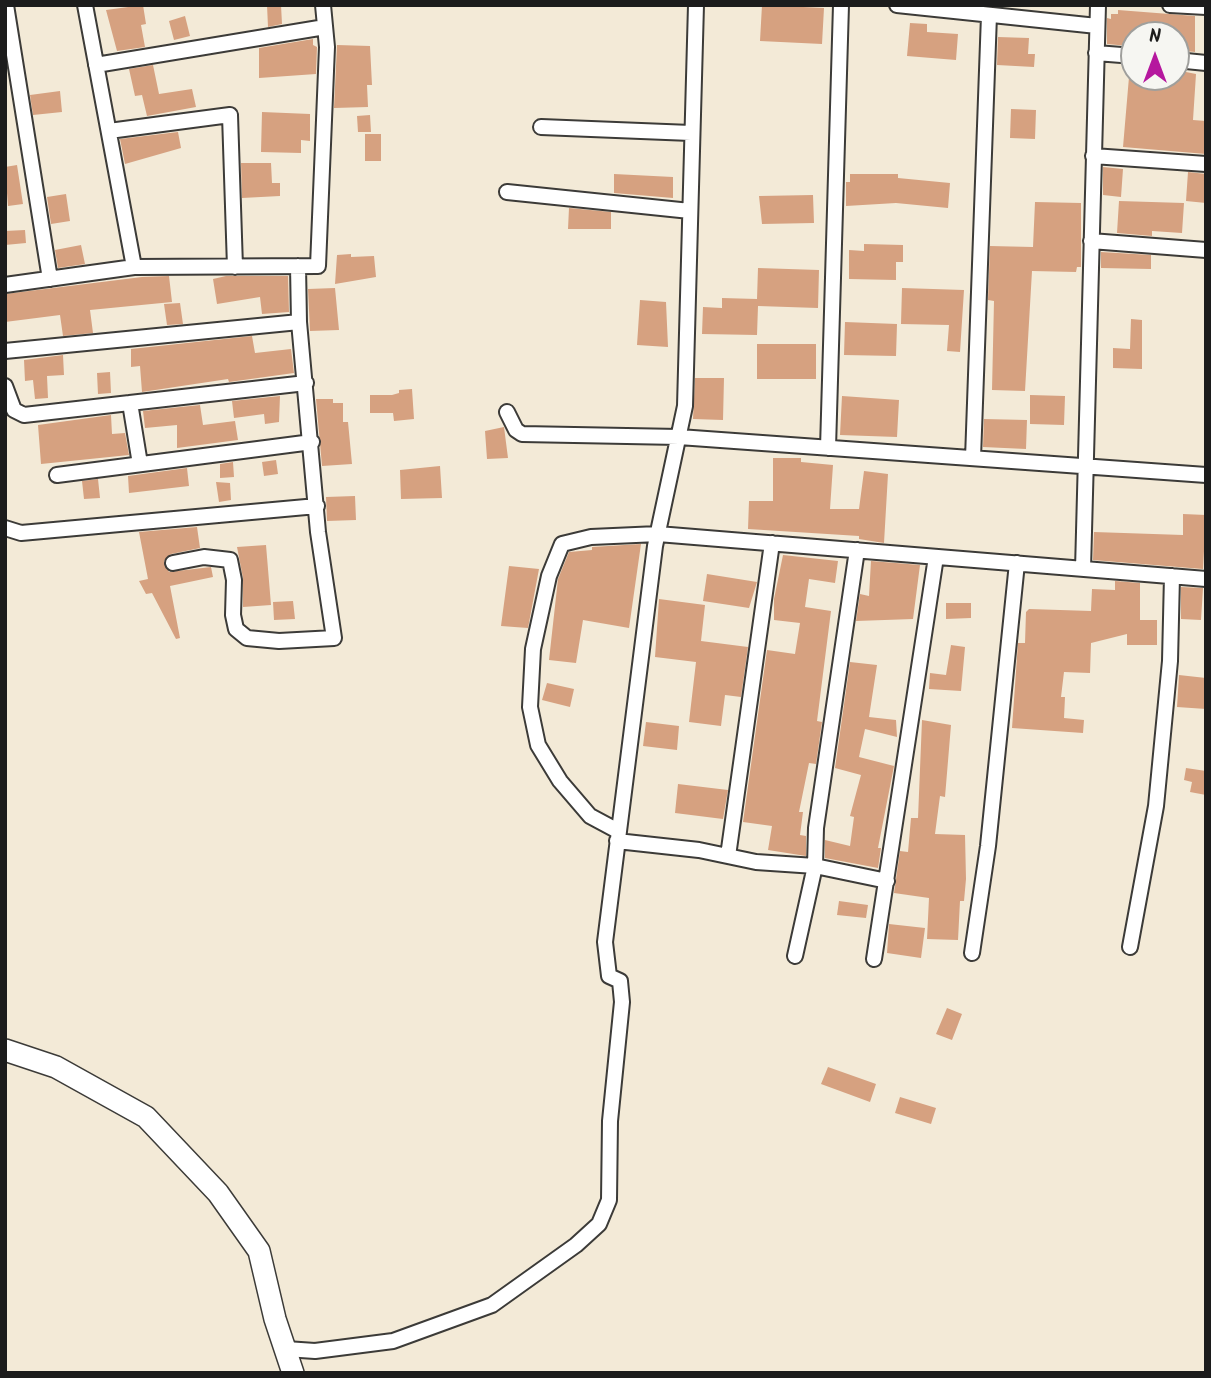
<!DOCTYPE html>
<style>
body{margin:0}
#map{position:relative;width:1211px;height:1378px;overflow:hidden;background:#f3ead7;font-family:Kalam,sans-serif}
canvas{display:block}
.frame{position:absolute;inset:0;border:7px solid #1c1c1c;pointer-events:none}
.north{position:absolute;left:1120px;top:21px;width:70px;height:70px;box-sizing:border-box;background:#f6f6f2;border:2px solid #9f9f9c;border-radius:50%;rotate:0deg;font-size:19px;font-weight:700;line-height:28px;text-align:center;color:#1c1c1c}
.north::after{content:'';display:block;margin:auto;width:24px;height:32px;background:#b5179e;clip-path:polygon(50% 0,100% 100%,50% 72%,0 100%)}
</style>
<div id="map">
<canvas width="1211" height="1378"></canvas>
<div class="frame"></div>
<div class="north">N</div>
</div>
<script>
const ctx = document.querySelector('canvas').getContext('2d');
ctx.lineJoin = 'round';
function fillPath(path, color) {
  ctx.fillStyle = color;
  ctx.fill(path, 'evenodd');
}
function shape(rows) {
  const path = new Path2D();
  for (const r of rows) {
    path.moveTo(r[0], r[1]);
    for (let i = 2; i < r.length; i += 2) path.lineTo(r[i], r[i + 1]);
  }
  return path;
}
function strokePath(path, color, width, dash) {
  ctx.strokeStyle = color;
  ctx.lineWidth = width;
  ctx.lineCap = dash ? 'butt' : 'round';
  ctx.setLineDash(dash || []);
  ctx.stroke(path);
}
fillPath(shape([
 [143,5,146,24,141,25,145,47,117,51,106,10],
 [267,5,281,5,282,24,268,27],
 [762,5,824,8,822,44,760,41],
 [1118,10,1195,16,1195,52,1176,50,1176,35,1130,35,1129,46,1107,44,1107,18,1111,19,1111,14,1118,14],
 [185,16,190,36,174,40,169,21],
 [910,23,927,24,927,32,958,34,956,60,907,56],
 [998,37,1029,38,1028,54,1035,54,1034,67,997,65],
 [313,39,313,45,317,47,316,74,259,78,259,48],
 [337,45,370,46,372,85,367,85,368,107,334,108],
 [153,65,159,94,192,89,196,107,147,116,142,95,135,96,129,69],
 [1176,70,1196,74,1193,120,1206,121,1206,154,1123,147,1129,77,1176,77],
 [60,91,62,112,33,115,30,95],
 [1011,109,1036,110,1035,139,1010,138],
 [262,112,310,114,310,141,301,140,301,153,261,152],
 [370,115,371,132,358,132,357,116],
 [178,132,181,148,125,164,120,139],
 [365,134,381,134,381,161,365,161],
 [241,163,271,163,272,183,280,183,280,196,242,198],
 [17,165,23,204,8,206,5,167],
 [1103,167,1123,169,1121,197,1103,195],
 [1188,172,1206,174,1206,203,1186,201],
 [614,174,673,177,673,198,614,193],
 [850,174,898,174,898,178,950,183,948,208,896,203,846,206,846,182,850,182],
 [66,194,70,221,51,224,47,197],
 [813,195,814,223,762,224,759,196],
 [1119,201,1184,203,1182,233,1152,231,1152,236,1117,233],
 [1035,202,1081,203,1081,267,1077,267,1076,272,1032,271,1025,391,992,390,994,301,988,300,990,246,1033,247],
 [569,208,611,212,611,229,568,229],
 [25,230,26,243,5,245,5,231],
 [864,244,903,245,903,262,896,262,896,280,849,279,849,250,864,251],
 [81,245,85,264,58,268,55,250],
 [1101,252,1151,255,1151,269,1101,268],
 [351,254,351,257,374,256,376,277,335,284,337,255],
 [758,268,819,270,818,308,758,306,757,335,702,334,703,307,722,308,722,298,757,299],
 [169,276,172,302,90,310,93,333,63,336,60,315,5,322,5,294,142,277],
 [226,276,288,276,289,312,262,314,260,297,217,304,213,279],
 [335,288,339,330,310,331,308,289],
 [902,288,964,290,960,352,947,351,949,325,901,324],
 [640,300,666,302,668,347,637,345],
 [180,303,183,324,167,325,164,304],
 [1131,319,1142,320,1142,369,1113,368,1113,348,1130,349],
 [845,322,897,324,896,356,844,355],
 [252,336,255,353,291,349,294,373,229,382,228,379,142,392,140,366,131,367,131,349],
 [757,344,816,344,816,379,757,379],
 [63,355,64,375,47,376,48,398,35,399,33,380,25,381,24,360],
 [110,372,111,393,98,394,97,373],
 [695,378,724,378,723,420,693,419],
 [412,389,414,419,394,421,393,413,370,413,370,395,392,395,399,393,399,390],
 [1030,395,1065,396,1064,425,1030,424],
 [280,396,279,422,265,424,264,414,234,418,232,401],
 [842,396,899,400,897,437,840,435],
 [316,399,333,399,333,403,343,403,343,422,348,422,352,464,322,466],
 [200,405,203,425,235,421,238,440,177,448,177,425,145,428,143,411],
 [111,415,112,434,125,433,129,455,41,464,38,425],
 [984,419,1027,420,1026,449,983,447],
 [504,427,508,458,487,459,485,431],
 [773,458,801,458,801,462,833,465,830,509,859,509,864,471,888,474,884,543,859,539,859,536,748,529,749,501,773,501],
 [276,460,278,474,264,476,262,462],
 [233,462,234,477,220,478,220,464],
 [440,466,442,498,401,499,400,470],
 [187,468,189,486,129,493,128,476],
 [98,479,100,498,84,499,82,481],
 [216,482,230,483,231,500,219,502],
 [355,496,356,520,327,521,326,497],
 [1183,514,1206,515,1203,569,1093,560,1094,532,1183,535],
 [197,527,200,548,171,554,164,561,169,572,211,567,213,577,170,586,180,638,176,639,152,593,146,594,139,581,148,579,139,532],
 [641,544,629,628,583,620,576,663,549,660,558,579,569,552,592,550,592,547],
 [266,545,271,605,243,607,243,578,237,547],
 [783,555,838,561,835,583,809,579,805,607,831,611,817,721,822,722,816,764,809,763,799,812,803,812,800,835,806,836,806,856,768,850,772,826,743,822,767,650,795,654,800,623,774,620,774,599],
 [871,561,920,565,913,619,856,621,860,594,869,596],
 [509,566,539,569,528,628,501,626],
 [707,574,757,582,749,608,703,601],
 [1115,581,1140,583,1140,620,1157,620,1157,645,1127,645,1127,634,1091,643,1090,673,1064,672,1061,697,1065,697,1064,718,1084,720,1083,733,1012,728,1018,643,1025,643,1026,612,1029,609,1091,611,1092,589,1115,590],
 [1181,587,1203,588,1201,620,1181,619],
 [659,599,705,605,701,641,748,647,741,697,725,695,721,726,689,722,696,662,655,657],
 [293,601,295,619,274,620,273,602],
 [946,603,971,603,971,618,946,619],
 [951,645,965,647,961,691,929,689,930,673,946,675],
 [850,662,877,665,869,717,896,720,897,737,865,729,859,757,894,766,878,848,881,848,878,868,825,858,825,840,850,846,854,817,850,816,861,775,835,768],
 [1179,675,1206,678,1206,709,1177,707],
 [547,683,574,689,570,707,542,700],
 [922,720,951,725,945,797,940,796,935,834,965,835,966,879,964,901,960,901,958,940,927,939,929,898,894,893,900,851,908,852,911,818,918,818],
 [646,722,679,726,677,750,643,746],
 [1186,768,1206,771,1206,795,1190,792,1192,782,1184,780],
 [678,784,728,790,723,819,675,813],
 [839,901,868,905,866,918,837,915],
 [889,924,925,928,921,958,887,953],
 [947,1008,962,1014,952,1040,936,1034],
 [828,1067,876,1084,870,1102,821,1084],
 [900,1097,936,1108,931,1124,895,1113]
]), '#d6a180');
const street = shape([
 [6,5,50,279],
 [85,5,134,267],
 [897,5,1097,26],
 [1170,5,1206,7],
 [1096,53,1134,56],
 [1176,60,1206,63],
 [96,65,325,27],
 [541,127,691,133],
 [109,131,230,115,235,267],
 [1093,156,1206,164],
 [507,192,690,211],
 [1091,241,1206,250],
 [5,285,134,267,318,266,327,47,323,5],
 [5,351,299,322],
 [5,386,14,410,24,415,306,383],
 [130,403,140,464],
 [507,412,516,430,522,434,679,437,1206,475],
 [828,448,841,5],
 [973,458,989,15],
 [57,475,312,442],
 [5,528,21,533,317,506],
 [173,563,204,557,230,560,234,580,233,615,236,629,247,638,279,641,334,638,318,532,299,322,298,266],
 [1083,569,1098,5],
 [618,831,590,816,560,781,538,745,530,707,533,649,549,576,562,544,591,537,658,534,1206,579],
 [617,841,699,850,756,862,815,866,887,881],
 [728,856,772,543],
 [1130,947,1156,806,1170,661,1172,576],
 [972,953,988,846,1017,563],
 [795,956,815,866,816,828,857,550],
 [874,959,936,557],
 [286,1349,315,1351,393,1341,492,1305,576,1245,599,1224,609,1200,610,1121,622,1002,620,981,609,976,605,942,655,546,685,406,696,5]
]);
const secondary = shape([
 [5,1050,56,1067,146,1117,218,1193,259,1251,275,1319,293,1373]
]);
strokePath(street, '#3c3b38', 18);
strokePath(secondary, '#3c3b38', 24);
strokePath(street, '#fff', 14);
strokePath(secondary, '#fff', 21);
</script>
